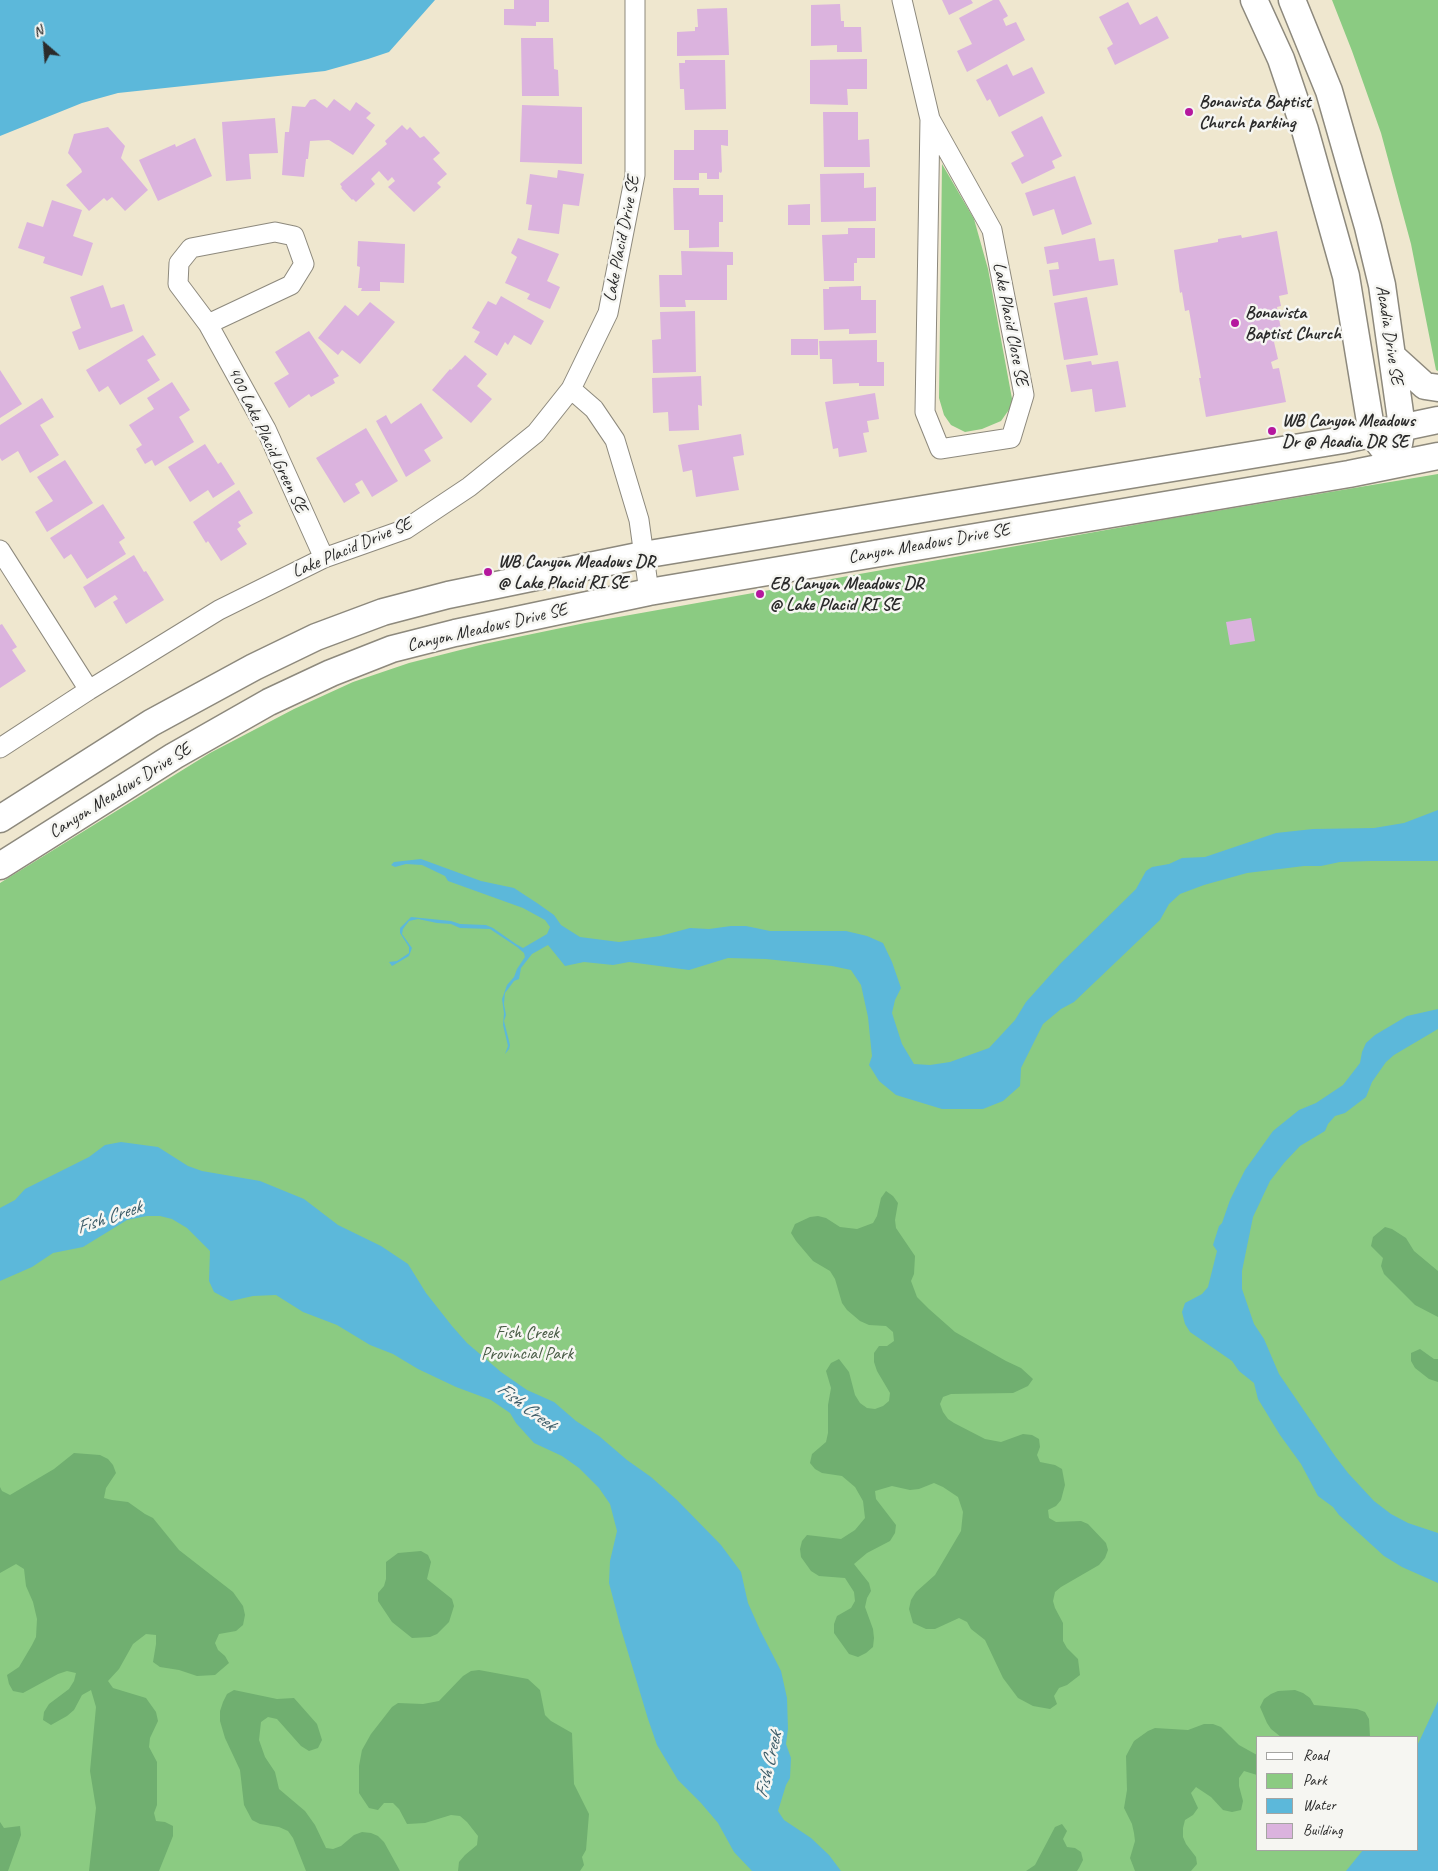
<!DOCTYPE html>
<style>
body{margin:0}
#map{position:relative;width:1438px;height:1871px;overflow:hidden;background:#efe7cf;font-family:Caveat,sans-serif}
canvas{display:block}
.legend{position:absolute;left:1256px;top:1736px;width:162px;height:115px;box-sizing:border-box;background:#f6f6f2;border:1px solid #a5a5a2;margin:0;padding:6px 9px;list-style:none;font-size:15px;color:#2b2b2b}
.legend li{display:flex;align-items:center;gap:10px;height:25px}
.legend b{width:25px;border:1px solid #a5a5a2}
.north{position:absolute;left:20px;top:20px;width:50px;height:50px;-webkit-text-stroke:4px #f6f6f2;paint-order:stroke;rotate:333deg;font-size:14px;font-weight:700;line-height:20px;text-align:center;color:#2b2b2b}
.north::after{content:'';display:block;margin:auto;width:18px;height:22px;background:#2b2b2b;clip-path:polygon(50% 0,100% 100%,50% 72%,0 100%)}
</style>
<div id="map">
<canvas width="1438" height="1871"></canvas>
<ul class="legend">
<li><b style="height:6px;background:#fff"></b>Road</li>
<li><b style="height:14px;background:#8bcb82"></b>Park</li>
<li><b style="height:14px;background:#5cb8da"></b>Water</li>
<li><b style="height:14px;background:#dbb3de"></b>Building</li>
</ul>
<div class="north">N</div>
</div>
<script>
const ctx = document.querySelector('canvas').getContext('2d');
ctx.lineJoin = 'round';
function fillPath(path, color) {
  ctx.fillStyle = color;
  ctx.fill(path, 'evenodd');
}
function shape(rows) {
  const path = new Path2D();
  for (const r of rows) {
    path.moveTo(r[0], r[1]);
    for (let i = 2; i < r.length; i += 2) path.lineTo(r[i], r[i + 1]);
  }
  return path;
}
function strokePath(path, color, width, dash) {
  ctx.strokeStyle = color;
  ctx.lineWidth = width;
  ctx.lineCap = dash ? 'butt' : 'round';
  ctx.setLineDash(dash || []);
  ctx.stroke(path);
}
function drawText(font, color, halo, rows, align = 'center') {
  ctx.font = font + ' Caveat,sans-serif';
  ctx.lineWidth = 5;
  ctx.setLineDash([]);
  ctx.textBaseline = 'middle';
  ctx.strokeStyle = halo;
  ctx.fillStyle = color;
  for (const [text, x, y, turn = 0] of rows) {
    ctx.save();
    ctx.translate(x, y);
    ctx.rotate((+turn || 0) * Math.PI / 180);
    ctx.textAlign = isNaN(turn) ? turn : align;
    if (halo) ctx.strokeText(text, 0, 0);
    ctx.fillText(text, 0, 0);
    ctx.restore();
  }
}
fillPath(shape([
 [1332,0,1438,0,1438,371,1436,370,1411,244,1381,133,1352,51],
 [942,164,974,219,988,269,1013,404,1001,421,982,429,965,432,951,425,944,415,939,398],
 [1438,474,1438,1871,0,1871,0,883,210,753,294,709,353,682,409,663,484,644,585,623,1162,520],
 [1257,1737,1417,1737,1417,1850,1257,1850]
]), '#8bcb82');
fillPath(shape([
 [886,1191,893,1196,898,1203,895,1220,896,1228,915,1256,914,1274,911,1281,917,1297,929,1309,955,1332,1006,1361,1021,1368,1033,1379,1028,1386,1013,1393,951,1394,943,1397,940,1404,943,1412,948,1419,954,1423,985,1439,1001,1442,1023,1434,1032,1435,1039,1439,1040,1447,1037,1455,1040,1462,1055,1465,1062,1469,1065,1485,1061,1500,1056,1506,1048,1510,1049,1518,1056,1522,1081,1521,1088,1524,1106,1543,1108,1550,1105,1558,1099,1565,1061,1587,1055,1592,1053,1601,1055,1608,1063,1623,1063,1641,1067,1648,1078,1659,1080,1675,1067,1685,1059,1688,1054,1696,1057,1704,1050,1709,1033,1706,1018,1698,1003,1678,985,1640,971,1629,967,1622,959,1618,935,1629,926,1629,913,1623,909,1609,911,1600,916,1592,935,1575,961,1531,963,1512,958,1497,943,1487,934,1483,919,1489,910,1490,892,1486,875,1491,876,1499,896,1525,895,1533,890,1541,867,1553,854,1564,869,1583,871,1591,867,1598,865,1607,873,1629,874,1638,873,1647,866,1653,858,1657,849,1654,834,1633,834,1624,837,1616,851,1608,855,1601,854,1592,845,1578,819,1576,811,1571,801,1557,800,1549,802,1541,807,1535,841,1539,855,1530,865,1518,863,1501,855,1487,842,1476,822,1473,815,1469,810,1463,812,1454,826,1442,828,1433,828,1405,831,1388,826,1371,831,1363,839,1359,849,1372,855,1395,860,1403,867,1408,875,1409,883,1406,889,1401,890,1393,877,1371,874,1362,874,1353,879,1346,887,1346,894,1341,893,1332,886,1326,869,1325,860,1321,847,1310,842,1303,835,1279,830,1271,813,1261,796,1241,791,1233,795,1224,810,1217,818,1216,826,1218,840,1227,857,1229,873,1223,877,1216,881,1198],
 [1385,1227,1392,1229,1406,1238,1414,1251,1438,1271,1438,1317,1415,1305,1384,1274,1381,1266,1383,1258,1371,1246,1373,1237],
 [1420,1349,1434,1359,1438,1359,1438,1382,1429,1379,1415,1368,1411,1361,1411,1353],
 [74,1453,100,1455,108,1459,113,1465,116,1473,106,1488,104,1498,112,1500,128,1502,145,1514,153,1518,179,1550,233,1592,243,1606,245,1615,243,1625,236,1631,219,1634,215,1643,218,1650,225,1656,229,1663,215,1675,197,1676,179,1670,160,1667,153,1662,156,1644,156,1635,146,1634,133,1644,119,1669,108,1681,113,1688,146,1698,156,1712,158,1721,150,1738,149,1747,157,1762,157,1805,154,1813,156,1821,165,1822,173,1826,173,1836,159,1871,89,1871,96,1808,90,1771,96,1707,91,1690,82,1695,74,1710,67,1716,51,1725,43,1720,44,1712,49,1704,69,1689,74,1681,76,1673,67,1671,58,1674,23,1693,13,1691,9,1684,7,1675,19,1667,32,1645,36,1637,37,1619,33,1602,26,1586,24,1569,16,1564,0,1573,0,1487,2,1491,10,1495,54,1469],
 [421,1551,428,1555,431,1562,427,1579,452,1599,454,1606,449,1622,437,1634,430,1637,412,1638,392,1622,378,1601,378,1593,384,1586,386,1579,386,1562,398,1553],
 [479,1670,528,1679,540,1690,545,1715,551,1721,572,1733,574,1784,589,1814,586,1850,582,1857,584,1865,580,1871,458,1871,459,1862,465,1855,477,1845,478,1836,467,1822,460,1816,451,1815,425,1823,407,1824,399,1809,393,1803,384,1803,378,1810,369,1808,359,1793,359,1766,362,1750,371,1734,392,1707,398,1703,423,1704,439,1701,463,1676,471,1671],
 [234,1690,277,1699,294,1698,317,1724,322,1740,318,1748,309,1751,301,1746,277,1719,268,1717,261,1722,259,1740,265,1757,275,1772,279,1789,305,1811,315,1825,326,1848,333,1849,341,1846,354,1835,362,1832,371,1833,378,1836,384,1842,400,1871,306,1871,293,1838,288,1831,279,1827,260,1824,252,1820,244,1805,240,1770,225,1738,220,1721,220,1711,223,1702,227,1694],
 [1295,1690,1303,1693,1310,1698,1314,1705,1357,1709,1365,1712,1369,1719,1370,1737,1281,1737,1271,1729,1267,1723,1260,1707,1264,1699,1271,1694,1278,1691],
 [1204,1724,1213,1724,1221,1727,1239,1745,1257,1755,1257,1775,1244,1771,1239,1778,1239,1786,1243,1801,1241,1810,1232,1812,1223,1810,1211,1797,1196,1787,1191,1793,1198,1808,1193,1815,1185,1820,1183,1828,1183,1837,1186,1844,1196,1857,1197,1864,1191,1871,1135,1871,1130,1858,1135,1841,1134,1833,1132,1824,1124,1808,1127,1790,1126,1756,1134,1741,1148,1731,1155,1728,1188,1730],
 [0,1822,4,1828,20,1826,21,1835,8,1871,0,1871],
 [1062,1824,1067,1831,1063,1839,1067,1847,1075,1848,1081,1852,1083,1860,1079,1868,1077,1871,1026,1871,1035,1865,1055,1827]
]), '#70af70');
fillPath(shape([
 [0,0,435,0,389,52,368,59,325,71,118,93,82,103,0,136],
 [1438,810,1438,861,1370,861,1340,862,1321,866,1304,866,1247,873,1204,885,1180,894,1169,904,1160,920,1074,1002,1061,1009,1043,1024,1021,1068,1020,1086,1003,1101,983,1109,942,1109,896,1095,879,1081,869,1065,872,1056,870,1037,868,1017,861,985,851,970,832,966,766,959,728,958,689,970,629,962,613,965,584,962,565,966,548,945,532,954,521,968,519,979,514,981,505,993,504,1004,506,1015,504,1021,510,1045,509,1049,505,1054,508,1046,503,1025,504,1013,502,999,507,985,514,977,517,969,525,957,524,953,517,947,490,929,460,928,451,924,437,923,418,919,409,921,403,929,402,934,412,948,409,956,392,966,389,962,397,961,409,953,409,947,400,933,400,928,411,917,451,921,460,924,486,925,493,928,516,944,523,948,547,934,550,927,545,920,523,908,448,881,445,876,422,865,406,864,395,867,391,865,394,862,421,859,481,881,514,888,537,903,554,915,561,925,580,937,619,942,660,936,690,928,709,929,731,926,746,926,770,931,846,931,867,936,883,943,892,962,901,988,895,1000,892,1013,902,1044,914,1064,930,1065,950,1062,989,1048,1015,1020,1026,1002,1061,963,1136,889,1146,871,1152,867,1169,864,1182,858,1205,857,1276,833,1313,829,1374,828,1404,823],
 [1438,1009,1438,1029,1394,1055,1386,1062,1372,1082,1366,1097,1345,1113,1335,1116,1328,1124,1325,1131,1300,1146,1284,1163,1270,1181,1253,1217,1242,1271,1242,1289,1254,1324,1264,1339,1279,1374,1335,1456,1348,1473,1374,1501,1391,1514,1408,1523,1438,1533,1438,1583,1402,1567,1384,1556,1339,1515,1333,1507,1318,1496,1301,1464,1280,1435,1258,1399,1254,1383,1239,1371,1232,1361,1190,1332,1185,1324,1182,1312,1185,1303,1202,1294,1208,1287,1217,1251,1213,1245,1219,1226,1222,1223,1230,1200,1245,1170,1273,1131,1299,1110,1316,1103,1343,1085,1360,1063,1362,1052,1366,1043,1375,1035,1407,1016],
 [121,1142,158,1147,188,1166,202,1171,260,1181,304,1199,338,1225,381,1246,408,1264,426,1293,452,1326,467,1343,501,1372,527,1390,554,1402,576,1421,599,1436,627,1460,651,1477,677,1500,721,1545,741,1572,748,1603,760,1630,781,1671,787,1698,788,1729,786,1744,791,1758,790,1778,786,1785,778,1811,784,1820,811,1838,829,1855,841,1871,752,1871,734,1852,718,1823,701,1803,678,1780,657,1745,648,1719,621,1629,609,1583,610,1561,617,1531,610,1504,599,1488,579,1468,562,1456,534,1443,516,1423,510,1413,491,1400,456,1387,418,1369,393,1354,370,1345,337,1325,303,1312,276,1295,253,1296,231,1301,214,1292,209,1281,210,1251,187,1228,172,1219,160,1216,147,1216,127,1220,83,1247,53,1253,32,1267,0,1281,0,1208,15,1200,25,1189,89,1157,105,1145],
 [1438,1701,1438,1871,1346,1871,1363,1850,1417,1850,1417,1746]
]), '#5cb8da');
fillPath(shape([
 [514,0,549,0,549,22,536,22,536,26,504,25,504,9,514,9],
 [942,0,971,0,973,3,949,15],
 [993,0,999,0,1008,16,1003,19,1006,26,1016,22,1025,40,967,72,957,51,972,44,959,18],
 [1128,2,1140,25,1157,16,1169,38,1115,65,1107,48,1113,44,1099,17],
 [840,4,841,21,844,21,844,27,861,27,862,52,837,52,837,45,811,46,811,5],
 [727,8,729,55,677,56,677,32,695,31,695,27,698,27,697,9],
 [521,38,553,38,554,69,558,70,559,96,522,96],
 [867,59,867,89,847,89,848,105,810,104,810,60],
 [685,60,725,60,726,109,685,110,684,89,680,89,679,63,685,63],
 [1007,64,1013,76,1032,67,1045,93,999,117,990,99,987,101,976,80],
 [315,99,327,108,334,99,350,111,356,102,371,113,366,118,375,125,353,155,329,140,310,141,308,159,306,159,304,177,282,175,285,132,289,132,292,106,305,107,310,100],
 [522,105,582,107,582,164,520,162],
 [823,112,858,112,858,140,869,139,870,167,824,167],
 [1042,116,1062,156,1052,161,1055,168,1022,184,1011,163,1024,156,1011,132],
 [275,118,278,153,249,154,251,179,226,181,222,122],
 [402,125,407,130,410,127,420,138,424,136,440,153,433,159,447,174,437,183,441,187,414,212,388,187,395,181,392,177,388,181,379,171,371,179,375,184,356,202,353,199,352,200,341,188,342,187,340,184,387,144,385,141],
 [108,127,125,146,121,158,148,190,125,211,112,197,107,201,104,198,89,211,66,185,82,172,81,169,68,153,74,134],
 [694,130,728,130,728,146,721,145,722,171,721,173,719,172,719,179,707,179,707,173,699,173,699,180,674,180,674,150,694,150],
 [195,138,212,176,158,201,139,160,175,144,176,147],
 [558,170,584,174,579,206,563,204,559,234,528,230,532,205,526,204,530,174,557,178],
 [864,173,864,188,876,187,876,221,821,222,820,174],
 [1075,176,1092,224,1062,235,1054,209,1033,216,1025,193],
 [673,188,699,188,699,195,723,195,723,222,719,222,719,247,689,248,689,230,674,230],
 [52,200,82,210,73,236,93,243,82,276,43,263,45,257,18,248,27,222,43,227],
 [810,204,810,225,788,225,788,205],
 [848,228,875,228,875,258,857,258,857,263,854,263,854,281,824,281,822,235,848,234],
 [1277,231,1288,294,1279,296,1281,306,1277,307,1282,335,1274,342,1278,359,1271,362,1273,369,1279,368,1286,402,1206,417,1199,378,1201,378,1189,310,1185,311,1182,292,1180,293,1174,250,1218,242,1218,239,1241,235,1242,238],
 [518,238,559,254,547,281,560,287,550,309,527,299,530,294,505,283,517,257,511,253],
 [1095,238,1099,261,1114,259,1118,285,1053,296,1049,270,1059,269,1058,262,1047,264,1044,247],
 [358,241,405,244,404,283,380,282,380,291,361,291,362,288,358,288,360,267,357,266],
 [681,251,733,252,733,265,727,265,727,300,685,300,686,307,660,307,659,275,682,275],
 [103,285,111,308,124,304,133,331,79,350,72,332,81,328,70,297],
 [861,286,861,300,876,300,876,333,849,334,849,329,824,330,823,289,829,289,829,287],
 [501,296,544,321,531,345,514,335,508,345,505,342,497,356,474,342,480,332,472,328,488,301,496,305],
 [1087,297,1098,355,1064,360,1054,303],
 [370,302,395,322,360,364,342,350,338,355,318,338,345,305,358,316],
 [695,311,696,372,653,373,652,340,661,339,660,312],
 [309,331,339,376,333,379,335,383,311,397,309,394,289,408,274,383,289,374,275,352],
 [143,335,156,355,147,360,160,380,120,405,108,386,99,392,86,370],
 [791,339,818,339,818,355,791,355],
 [877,340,877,362,884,362,884,386,859,386,859,383,833,384,832,359,820,359,819,341],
 [465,355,487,374,477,386,492,399,471,423,432,390,450,369,451,370],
 [1091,361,1092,365,1118,361,1126,407,1095,412,1092,389,1071,392,1066,365],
 [0,370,22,404,0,418],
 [701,376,702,406,698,405,699,430,669,431,668,412,653,413,652,378],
 [172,382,190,410,179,417,194,442,155,466,152,460,145,464,136,449,142,445,129,425,154,409,147,398],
 [875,393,879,419,867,421,869,432,863,433,867,452,839,457,838,448,833,449,825,402],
 [42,398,54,417,40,425,59,455,30,473,18,451,2,461,0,458,0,425],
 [421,403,443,438,424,450,431,461,406,477,376,421,386,415,391,424],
 [366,428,398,481,372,497,362,480,355,484,360,493,344,503,316,458],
 [741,434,744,455,733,457,739,490,696,497,692,470,683,472,678,445],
 [205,444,218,464,221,462,235,484,213,498,208,490,190,502,168,467],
 [65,460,93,503,47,532,35,512,53,501,37,477],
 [239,490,253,513,238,522,241,526,237,529,247,544,221,561,208,541,206,543,193,522],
 [103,504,125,538,119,542,126,554,87,579,71,554,64,559,50,538],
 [134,555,144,572,146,571,164,600,126,624,113,602,118,599,115,595,95,608,83,587],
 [1251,618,1255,641,1230,645,1226,622],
 [2,624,17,647,12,650,26,671,0,688,0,625]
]), '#dbb3de');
const street = shape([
 [902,0,930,119,925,412,940,449,1011,438,1024,395,992,230,930,119],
 [208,324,291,285,304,264,294,236,275,232,191,248,179,263,178,284,208,324,266,429,324,558],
 [571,389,594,409,615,440,639,520,649,592],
 [0,550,89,690],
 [0,748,89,690,219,610,324,558,406,529,469,487,536,433,571,389,608,313,635,175,635,0]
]);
const secondary = shape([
 [1254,0,1281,59,1305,130,1346,276,1372,434,1382,447],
 [1292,0,1329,91,1368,227,1382,285,1402,427,1399,444],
 [1393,357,1425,386,1438,388],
 [0,819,151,723,254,667,316,637,383,612,448,595,643,555,1343,440,1438,420],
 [0,866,174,756,269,702,331,673,392,649,455,633,649,592,1349,474,1438,456]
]);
strokePath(street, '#8d897d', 21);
strokePath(secondary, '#8d897d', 29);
strokePath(street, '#fff', 19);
strokePath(secondary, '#fff', 26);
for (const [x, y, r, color] of [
 [1189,112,5,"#b5179e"],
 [1235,323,5,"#b5179e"],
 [1272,431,5,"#b5179e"],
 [488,572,5,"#b5179e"],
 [760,594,5,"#b5179e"]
]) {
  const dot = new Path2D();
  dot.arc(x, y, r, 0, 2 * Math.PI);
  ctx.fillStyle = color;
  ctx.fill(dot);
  strokePath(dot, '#f6f6f2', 2);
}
drawText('bold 18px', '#2b2b2b', '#f6f6f2', [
 ["Bonavista Baptist",1199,102],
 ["Church parking",1199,123],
 ["Bonavista",1245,313],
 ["Baptist Church",1245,334],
 ["WB Canyon Meadows",1282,421],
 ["Dr @ Acadia DR SE",1282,442],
 ["WB Canyon Meadows DR",498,562],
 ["@ Lake Placid RI SE",498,583],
 ["EB Canyon Meadows DR",770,584],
 ["@ Lake Placid RI SE",770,605]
], 'left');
drawText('18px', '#2b2b2b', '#f6f6f2', [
 ["Lake Placid Drive SE",622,239,-79],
 ["Lake Placid Close SE",1010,324,79],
 ["Acadia Drive SE",1389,335,81],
 ["400 Lake Placid Green SE",267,440,64],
 ["Canyon Meadows Drive SE",929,544,-10],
 ["Lake Placid Drive SE",352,548,-23],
 ["Canyon Meadows Drive SE",487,628,-13],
 ["Canyon Meadows Drive SE",120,791,-32]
]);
drawText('18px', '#485b45', '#f6f6f2', [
 ["Fish Creek",527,1333],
 ["Provincial Park",527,1354]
]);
drawText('italic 19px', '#3c5c68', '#f6f6f2', [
 ["Fish Creek",109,1218,-19],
 ["Fish Creek",526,1407,37],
 ["Fish Creek",769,1765,-77]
]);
</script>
